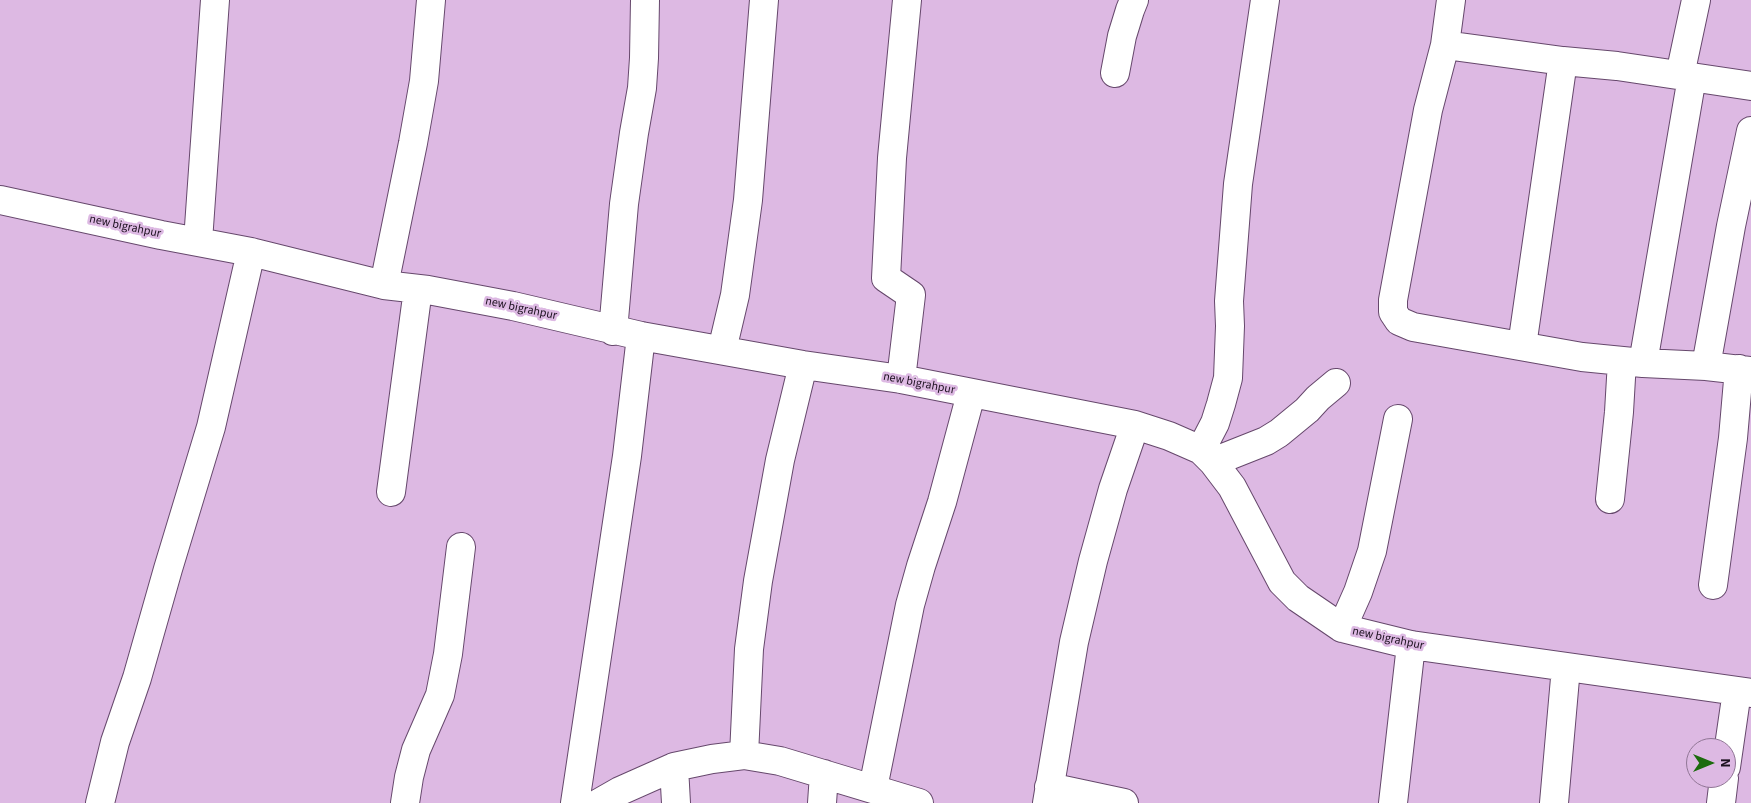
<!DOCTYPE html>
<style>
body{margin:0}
#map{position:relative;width:1751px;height:803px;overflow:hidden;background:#ddb9e3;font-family:"Source Sans 3",sans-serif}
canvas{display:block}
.north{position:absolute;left:1686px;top:738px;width:50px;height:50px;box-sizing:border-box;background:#ddb9e3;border:1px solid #907695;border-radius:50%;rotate:90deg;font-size:14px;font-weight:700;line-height:20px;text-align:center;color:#1d1120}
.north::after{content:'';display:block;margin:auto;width:18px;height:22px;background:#1c6b0e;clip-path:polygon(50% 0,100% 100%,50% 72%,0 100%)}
</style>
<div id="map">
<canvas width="1751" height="803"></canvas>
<div class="north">N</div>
</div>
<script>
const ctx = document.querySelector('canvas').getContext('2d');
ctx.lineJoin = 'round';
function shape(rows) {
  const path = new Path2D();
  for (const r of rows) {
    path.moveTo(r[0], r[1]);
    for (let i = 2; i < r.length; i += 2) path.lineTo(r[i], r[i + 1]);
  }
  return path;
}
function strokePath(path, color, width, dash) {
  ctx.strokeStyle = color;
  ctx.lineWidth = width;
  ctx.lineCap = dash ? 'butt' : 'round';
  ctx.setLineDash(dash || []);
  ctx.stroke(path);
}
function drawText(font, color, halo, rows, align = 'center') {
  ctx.font = font + ' "Source Sans 3",sans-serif';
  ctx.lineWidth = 5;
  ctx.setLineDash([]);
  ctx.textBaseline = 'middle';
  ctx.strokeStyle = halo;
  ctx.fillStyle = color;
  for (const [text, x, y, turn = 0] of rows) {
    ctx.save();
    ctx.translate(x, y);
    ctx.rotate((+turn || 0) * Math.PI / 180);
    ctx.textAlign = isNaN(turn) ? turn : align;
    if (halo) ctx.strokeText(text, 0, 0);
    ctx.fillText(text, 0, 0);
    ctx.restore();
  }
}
const minor = shape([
 [1451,0,1445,45,1428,110,1393,300,1393,312,1399,321,1413,327,1582,357,1643,363,1706,366,1751,371],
 [1445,45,1563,61,1617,66,1751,86],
 [1115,73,1122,36,1130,10,1134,0],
 [1680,75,1696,0],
 [0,200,161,235,251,252,384,285,428,290,513,306,641,336,803,365,901,379,1135,425,1169,436,1201,450,1213,462,1232,487,1282,582,1298,598,1342,628,1411,645,1751,693],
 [198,241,215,0],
 [384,285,413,143,424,81,431,0],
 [613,331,624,204,634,133,642,88,644,58,645,0],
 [1522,346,1563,61],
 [722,350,735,295,748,200,764,0],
 [1643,363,1692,77],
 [1706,366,1731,226,1751,131],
 [901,379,911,295,886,278,892,158,907,0],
 [1201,450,1215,423,1221,404,1228,378,1230,326,1229,301,1238,184,1265,0],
 [1213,462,1266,441,1279,433,1307,410,1318,398,1336,383],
 [391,492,418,289],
 [1610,499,1619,412,1622,361],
 [1713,585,1733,438,1739,369],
 [1342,628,1358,592,1372,551,1398,419],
 [744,755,749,649,758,581,780,460,803,365],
 [674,767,676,803],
 [1726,767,1737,691],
 [1049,787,1124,803],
 [873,788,910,605,921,566,942,502,971,394],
 [100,803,115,742,137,678,168,569,211,427,251,252],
 [405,803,409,777,416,750,440,695,448,654,461,547],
 [575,803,627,456,641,336],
 [599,803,620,791,674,767,712,759,744,755,780,761,919,803],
 [822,803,824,774],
 [1047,803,1074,642,1093,561,1113,489,1135,425],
 [1393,803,1411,645],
 [1554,803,1566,667],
 [1721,803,1724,778]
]);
strokePath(minor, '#66486c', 30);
strokePath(minor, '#fff', 28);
drawText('12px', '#1d1120', '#ddb9e3', [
 ["new bigrahpur",125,227,12],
 ["new bigrahpur",521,309,12],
 ["new bigrahpur",919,384,11],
 ["new bigrahpur",1388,639,12]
]);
</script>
